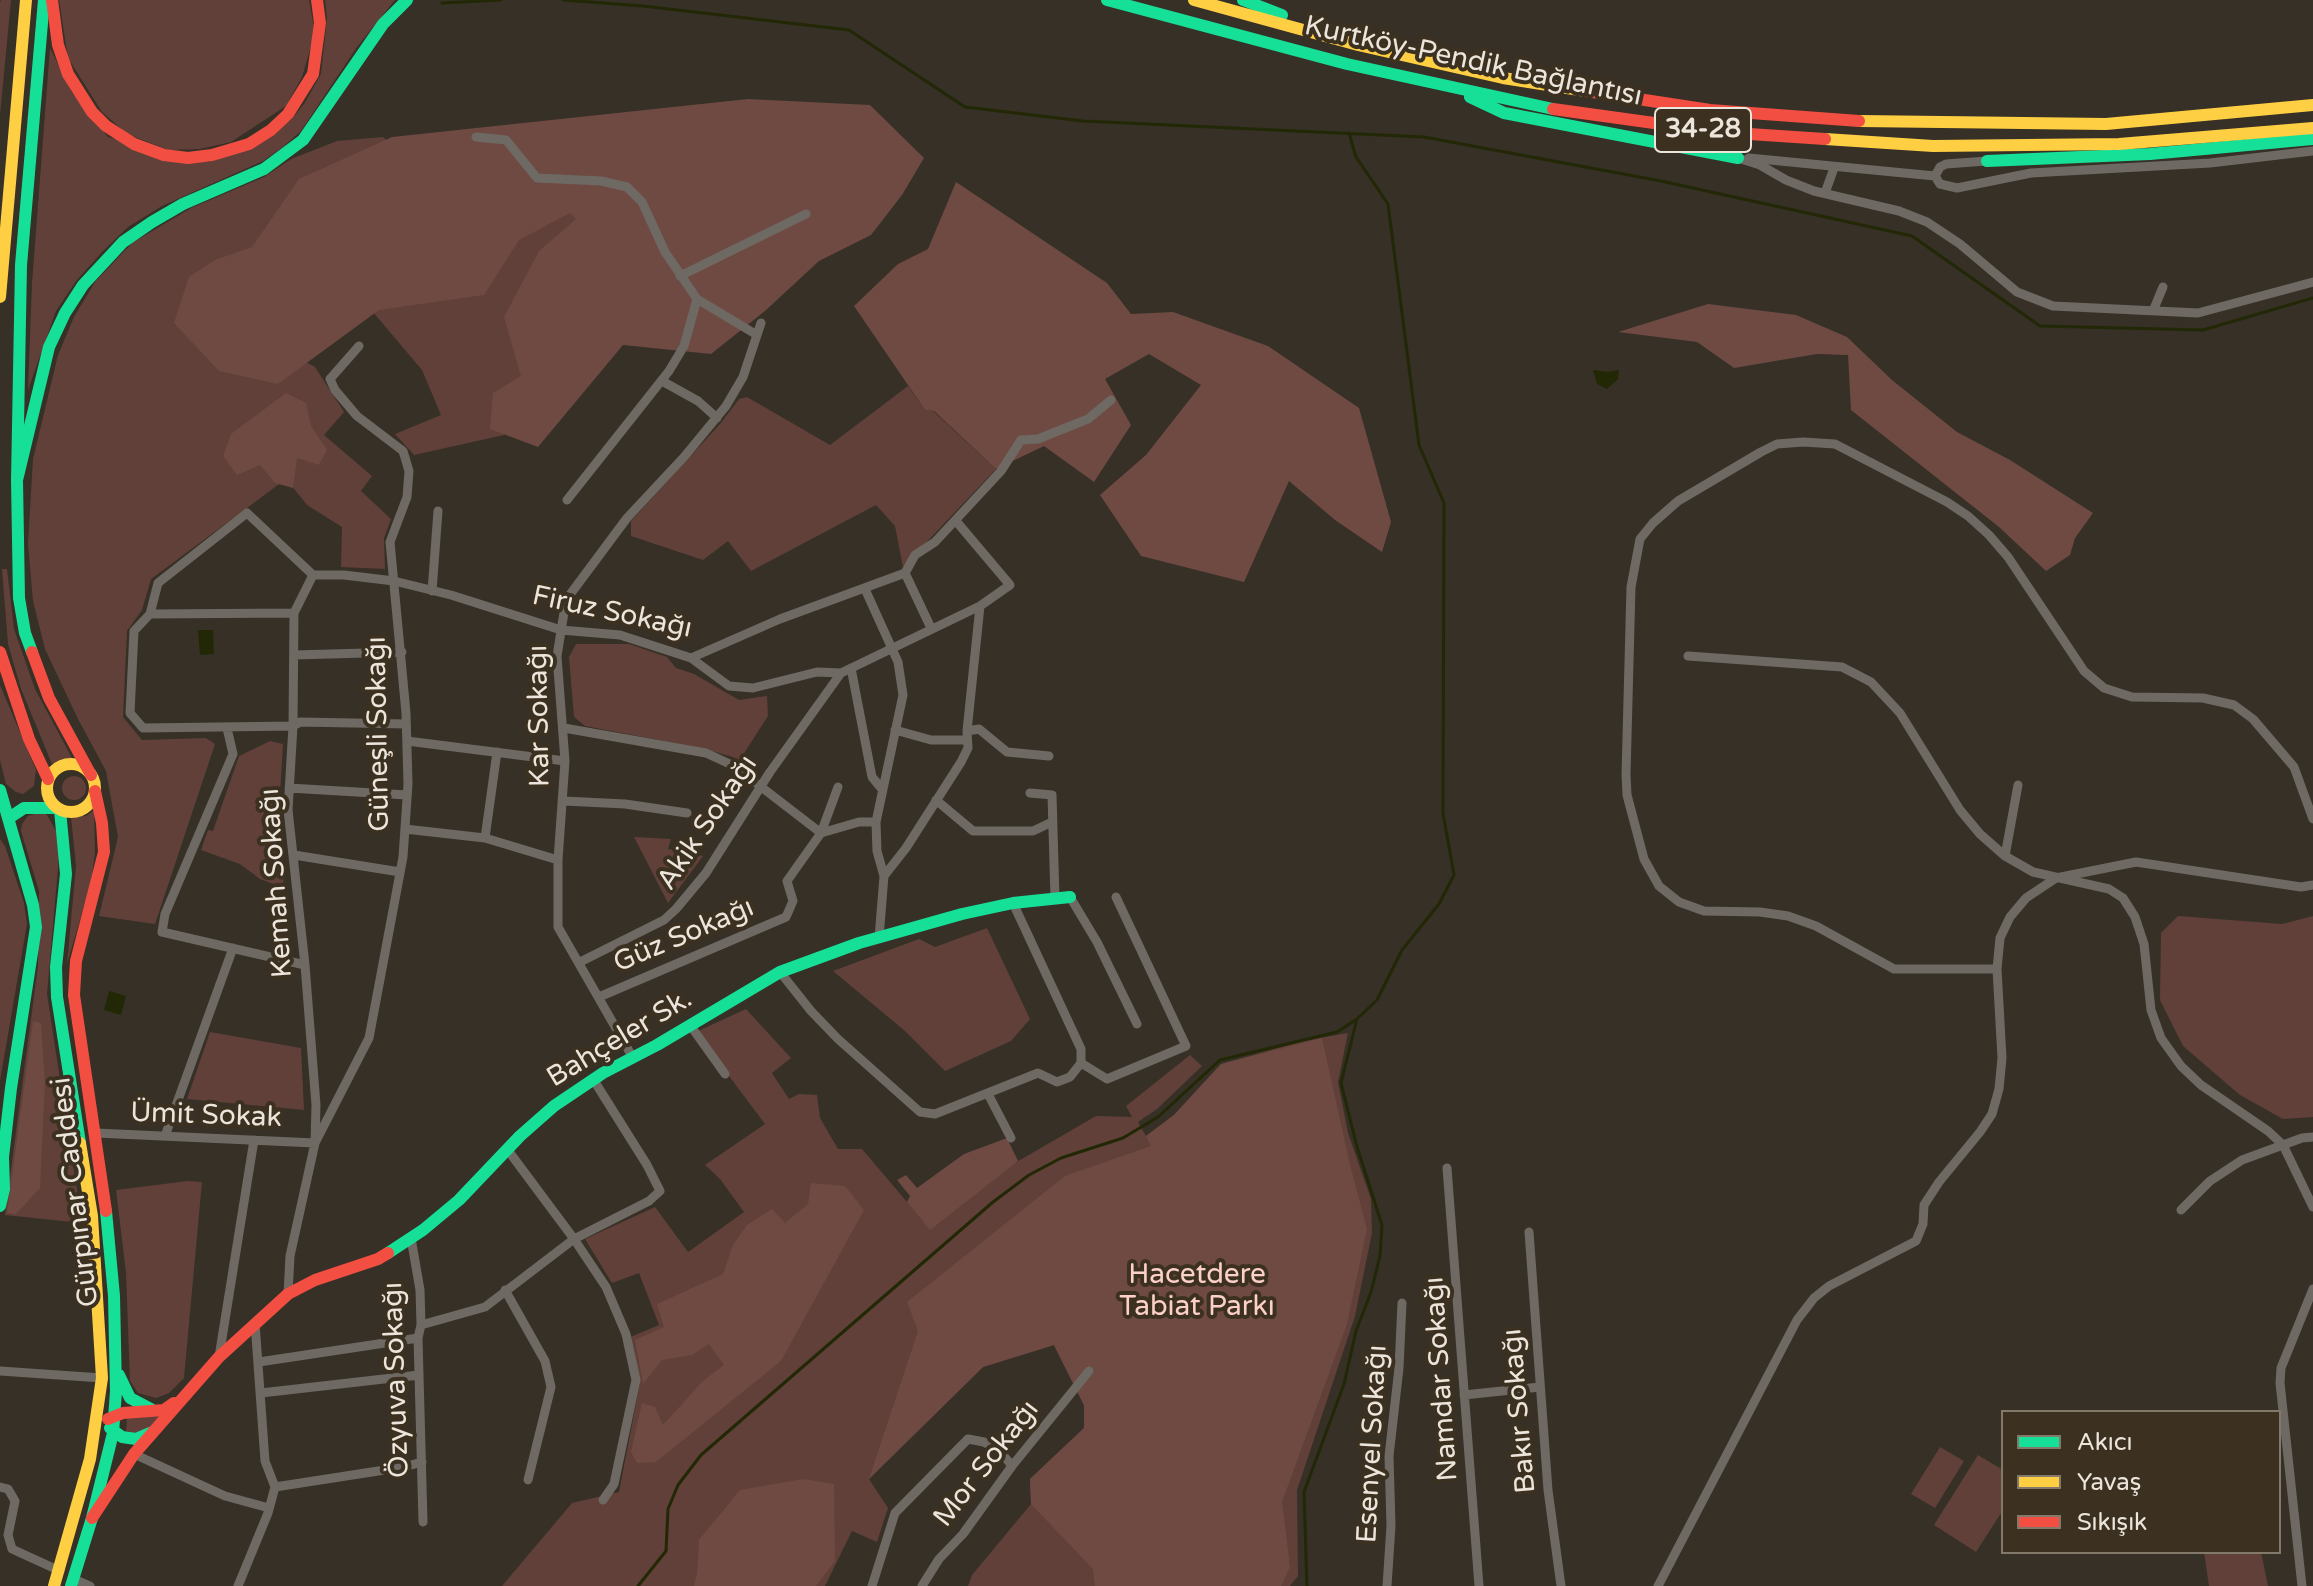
<!DOCTYPE html>
<meta charset="utf-8">
<style>
body{margin:0}
#map{position:relative;width:2313px;height:1586px;overflow:hidden;background:#363027;font-family:"Varela Round",sans-serif}
canvas{display:block}
.legend{position:absolute;left:2001px;top:1410px;width:280px;height:144px;box-sizing:border-box;background:#3c3121;border:2px solid #82796b;margin:0;padding:10px 14px;list-style:none;font-size:24px;color:#ece5db}
.legend li{display:flex;align-items:center;gap:16px;height:40px}
.legend b{width:40px;border:2px solid #82796b}
</style>
<div id="map">
<canvas width="2313" height="1586"></canvas>
<ul class="legend">
<li><b style="height:10px;background:#16e098"></b>Akıcı</li>
<li><b style="height:10px;background:#ffcf43"></b>Yavaş</li>
<li><b style="height:10px;background:#f24e42"></b>Sıkışık</li>
</ul>
</div>
<script>
const ctx = document.querySelector('canvas').getContext('2d');
ctx.lineJoin = 'round';
function fillPath(path, color) {
  ctx.fillStyle = color;
  ctx.fill(path, 'evenodd');
}
function shape(rows) {
  const path = new Path2D();
  for (const r of rows) {
    if (r.length === 3) {
      path.moveTo(r[0] + r[2], r[1]);
      path.arc(r[0], r[1], r[2], 0, 2 * Math.PI);
      continue;
    }
    path.moveTo(r[0], r[1]);
    for (let i = 2; i < r.length; i += 2) path.lineTo(r[i], r[i + 1]);
  }
  return path;
}
function strokePath(path, color, width, dash) {
  ctx.strokeStyle = color;
  ctx.lineWidth = width;
  ctx.lineCap = dash ? 'butt' : 'round';
  ctx.setLineDash(dash || []);
  ctx.stroke(path);
}
function drawText(font, color, halo, rows, align = 'center') {
  ctx.font = font + ' "Varela Round",sans-serif';
  ctx.lineWidth = 8;
  ctx.setLineDash([]);
  ctx.textBaseline = 'middle';
  ctx.strokeStyle = halo;
  ctx.fillStyle = color;
  for (const [text, x, y, turn = 0] of rows) {
    ctx.save();
    ctx.translate(x, y);
    ctx.rotate((+turn || 0) * Math.PI / 180);
    ctx.textAlign = isNaN(turn) ? turn : align;
    if (halo) ctx.strokeText(text, 0, 0);
    ctx.fillText(text, 0, 0);
    ctx.restore();
  }
}
fillPath(shape([
 [1,0,11,0,0,115,0,2],
 [59,0,309,0,315,33,302,77,286,106,231,142,200,149,169,150,127,134,102,112,68,58],
 [325,0,395,0,357,47,301,131,283,147,263,161,162,206,128,227,103,251,77,280,56,311,28,390,32,283,50,48,71,91,108,137,209,162,291,120,304,104,321,74,327,18],
 [383,137,408,160,225,318,315,367,344,412,324,435,372,476,361,491,391,519,384,538,385,569,341,567,342,527,307,505,286,479,151,579,142,610,127,631,123,717,142,740,206,738,215,744,155,924,99,916,118,837,106,771,78,719,45,649,33,601,28,544,33,459,58,355,74,317,95,282,132,243,191,208,264,177,291,159,337,141],
 [569,197,599,217,535,351,504,435,414,455,395,434,441,415,422,370,372,311],
 [908,386,925,410,933,411,996,469,903,567,895,526,876,505,751,571,728,541,703,560,631,536,631,521,720,424,739,399,747,397,830,445],
 [2,569,7,569,14,629,35,689,72,758,52,764,21,689,8,644],
 [576,644,629,644,667,657,676,668,694,674,739,700,767,696,768,716,739,761,733,757,701,748,585,726,574,717,569,657],
 [0,685,36,770,34,786,23,794,16,792,6,784,0,760],
 [270,741,283,744,279,810,284,888,260,879,240,864,201,850,208,830,213,831,239,756],
 [74,788,12],
 [94,810,95,853,91,882,67,964,76,866,71,817,86,816],
 [41,812,47,815,56,831,59,857,47,994,82,1223,5,1215,38,966,39,891,21,831,22,824,28,816],
 [634,837,671,839,668,849,703,856,668,903],
 [0,839,5,846,24,903,27,924,0,1081],
 [2178,916,2282,924,2313,916,2313,1117,2283,1119,2240,1095,2183,1046,2160,1000,2161,933],
 [987,928,1030,1019,1011,1041,945,1071,905,1031,833,971,919,939,935,947],
 [746,1009,791,1058,772,1073,789,1099,799,1094,817,1095,820,1118,838,1149,862,1149,930,1229,1008,1167,1096,1116,1132,1117,1126,1106,1190,1055,1202,1066,1157,1109,1138,1122,1146,1136,1174,1115,1221,1064,1303,1041,1348,1033,1338,1082,1348,1133,1371,1199,1372,1233,1355,1316,1297,1490,1298,1576,1290,1586,968,1586,972,1575,1031,1504,1030,1479,1084,1428,1084,1405,1054,1345,983,1367,869,1479,888,1508,877,1542,852,1531,825,1586,502,1586,572,1503,619,1492,640,1383,628,1338,659,1325,639,1273,612,1283,585,1239,655,1207,688,1252,744,1212,720,1179,705,1165,765,1124,696,1032],
 [210,1032,301,1048,304,1110,187,1099],
 [188,1181,202,1182,184,1378,169,1393,156,1398,138,1393,130,1381,126,1273,116,1190],
 [162,1416,148,1430,133,1433,126,1431,127,1418],
 [1940,1447,1964,1461,1935,1508,1911,1494],
 [1978,1455,2003,1470,2003,1510,1976,1552,1934,1525],
 [2204,1552,2261,1552,2268,1586,2209,1586]
]), '#604038');
fillPath(shape([
 [748,99,870,105,924,158,902,195,871,235,819,261,765,311,711,354,623,345,538,447,490,429,493,393,521,376,504,317,539,251,576,219,570,213,519,240,484,295,379,310,278,384,219,371,174,323,189,277,215,260,252,247,299,179,392,137],
 [956,182,1107,283,1131,314,1173,312,1268,346,1359,408,1391,522,1382,552,1335,520,1289,481,1244,582,1141,556,1100,495,1146,455,1201,385,1149,354,1105,379,1131,425,1094,482,1044,446,996,469,934,411,925,410,854,306,898,264,928,249],
 [1708,304,1796,315,1847,337,1892,380,1957,432,2010,460,2093,513,2075,538,2070,555,2046,571,1999,527,1851,410,1848,355,1817,354,1734,368,1697,342,1618,332],
 [286,393,306,403,311,426,327,450,319,465,297,458,293,488,275,483,260,465,237,475,223,456,231,434],
 [33,1021,41,1023,45,1083,40,1188,16,1214,7,1213],
 [1322,1038,1350,1165,1367,1229,1347,1324,1282,1502,1290,1567,1281,1586,1095,1586,1093,1569,1031,1504,1030,1479,1084,1428,1084,1405,1054,1345,983,1367,869,1479,918,1331,907,1302,1065,1176,1151,1146,1146,1136,1174,1115,1221,1064],
 [1007,1138,1018,1161,930,1230,907,1202,910,1196,897,1180,906,1175,917,1188,964,1154],
 [811,1183,845,1186,864,1210,781,1361,656,1462,637,1463,631,1452,642,1403,655,1407,663,1425,703,1381,724,1365,709,1344,692,1355,662,1360,643,1384,635,1340,664,1327,657,1304,723,1274,733,1245,747,1225,772,1209,785,1223,808,1204],
 [803,1479,834,1484,835,1561,816,1586,694,1586,697,1573,699,1540,740,1490]
]), '#6e4a42');
fillPath(shape([
 [1593,370,1608,372,1619,370,1618,379,1607,389,1597,384],
 [198,630,213,630,214,654,200,655],
 [109,991,126,996,121,1015,104,1010],
 [74,1230,83,1230,86,1255,72,1254]
]), '#222805');
strokePath(shape([
 [563,0,643,6,849,30,965,107,1083,121,1424,137,1661,181,1912,236,2040,326,2203,330,2313,298],
 [442,3,501,0],
 [638,1586,666,1551,668,1509,678,1485,701,1455,993,1202,1029,1175,1061,1158,1123,1138,1158,1117,1220,1060,1337,1032,1357,1019],
 [1307,1586,1304,1492,1344,1384,1356,1331,1371,1292,1380,1256,1382,1225,1357,1147,1341,1083,1357,1019,1377,1000,1402,950,1439,904,1454,875,1443,813,1444,503,1419,445,1388,204,1356,157,1349,133]
]), '#222805', 3);
strokePath(shape([
 [476,137,506,140,537,178,601,181,627,187,642,202,665,252,697,299,757,335],
 [1738,158,1760,165,1786,180,1814,191,1899,211,1927,222,1960,244,2017,292,2053,306,2198,313,2313,282],
 [1749,158,1935,176],
 [1987,161,1946,164,1940,167,1935,176,1940,184,1957,188,2031,173,2210,163,2313,151],
 [1825,193,1834,168],
 [680,276,806,214],
 [2153,311,2163,287],
 [662,381,698,401,717,418],
 [567,500,669,371,684,346,697,299],
 [905,573,915,555,935,542,1001,471,1021,440,1038,439,1088,419,1111,400],
 [905,573,931,628],
 [865,589,898,662,903,695,876,822,877,851,884,876],
 [432,591,438,511],
 [150,614,294,613],
 [294,655,402,652],
 [1688,656,1842,667,1871,682,1900,713,1960,810,1980,834,2005,856,2033,872,2109,889,2123,898,2135,917,2144,944,2151,1010,2161,1038,2181,1066,2201,1085,2268,1131,2283,1145,2313,1207],
 [691,658,729,686,753,688,817,672,841,673,980,606,1010,585,956,521],
 [851,668,872,777,882,789],
 [406,724,300,722,293,726,143,728,130,713,134,631,150,614,158,583,247,513,313,575,344,575,394,581,451,595,561,630,620,635,691,658,780,619,905,573],
 [227,728,233,754,165,914,162,932,305,965],
 [564,728,706,753,734,766,821,833,859,822,876,822],
 [895,730,931,740,967,740],
 [967,731,979,729,1007,752,1049,756],
 [407,741,565,761],
 [289,788,407,795],
 [1030,793,1052,795,1055,898],
 [936,800,973,831,1033,831,1052,822],
 [564,801,625,804,687,813],
 [405,829,485,838,558,860],
 [485,838,497,752],
 [294,855,400,872],
 [2005,856,2018,785],
 [1070,897,1097,942,1137,1024],
 [879,938,884,876,906,848,961,762,968,748,967,731,980,606],
 [580,962,664,920,676,909,706,873,770,772,841,673],
 [1997,969,1894,969,1816,926,1788,916,1760,912,1704,911,1679,902,1659,886,1644,859,1627,795,1626,775,1631,587,1640,539,1653,523,1678,501,1761,452,1777,444,1803,442,1835,444,1947,502,1968,516,1989,535,2008,557,2084,671,2104,688,2132,697,2203,698,2234,705,2253,719,2294,767,2313,819],
 [780,972,811,1011,838,1039,920,1112,935,1114,1038,1073,1057,1082,1070,1077,1081,1063,1081,1049,1013,903],
 [599,997,786,917,793,901,787,881,821,833,838,787],
 [690,1025,725,1074],
 [633,1058,558,927,558,860,565,761,557,656,566,600,627,518,684,457,726,406,743,377,761,323],
 [1081,1063,1107,1079,1186,1046,1116,897],
 [988,1094,1011,1138],
 [96,1133,315,1143,316,1105,305,965,288,810,293,726,294,613,313,575],
 [165,1136,233,948],
 [507,1149,574,1239,606,1287,626,1334,636,1380,614,1484,603,1500],
 [1447,1168,1479,1586],
 [2181,1210,2210,1181,2242,1160,2302,1138,2313,1137],
 [1529,1232,1548,1490,1561,1586],
 [411,1238,420,1290,421,1325,418,1338,423,1522],
 [505,1290,545,1361,551,1387,528,1480],
 [288,1294,290,1256,315,1143,369,1038,403,857,408,784,406,713,390,542,407,497,409,471,403,451,357,416,335,390,330,379,359,346],
 [421,1325,485,1307,574,1239,649,1201,660,1191,647,1165,593,1079],
 [219,1357,254,1140],
 [259,1362,418,1338],
 [0,1371,102,1378],
 [261,1393,419,1375],
 [1464,1395,1540,1387],
 [134,1454,225,1496,269,1508],
 [0,1487,8,1489,15,1501,8,1535,12,1549,60,1571],
 [275,1487,404,1467,422,1462],
 [74,1579,90,1586],
 [238,1586,268,1513,275,1487,265,1461,255,1323],
 [872,1586,895,1513,968,1439,984,1442,1000,1451,1012,1466],
 [922,1586,939,1559,963,1534,1012,1466,1089,1371],
 [1387,1586,1391,1526,1389,1456,1399,1368,1402,1303],
 [1658,1586,1797,1320,1814,1298,1829,1286,1916,1241,1923,1224,1924,1205,1939,1182,1980,1132,1992,1114,1999,1089,2002,1058,1997,969,2000,938,2010,917,2026,898,2056,878,2136,862,2301,887,2313,885],
 [2302,1586,2280,1383,2281,1368,2313,1289]
]), '#6f6964', 9);
strokePath(shape([
 [1107,0,1347,64,1553,109],
 [1243,0,1282,15],
 [1470,97,1504,113,1738,158],
 [1987,161,2150,154,2313,139],
 [17,480,49,347,65,313,83,285,123,242,152,222,183,204,264,169,303,140,383,24,407,0],
 [32,652,25,633,19,598,17,480,21,265,44,0],
 [0,790,33,905,36,927,11,1088,3,1157,4,1189,0,1206],
 [60,810,66,874,56,967,57,997,80,1143],
 [9,818,24,808,57,808],
 [388,1253,423,1230,459,1200,520,1136,554,1106,603,1073,657,1045,780,972,859,943,962,914,1013,903,1070,897],
 [119,1375,130,1398,151,1409],
 [110,1428,122,1437,136,1439,150,1433],
 [71,1586,92,1518,113,1433,116,1391,114,1296,106,1211]
]), '#16e098', 12);
strokePath(shape([
 [1194,0,1358,45,1503,78,1586,91],
 [1859,121,2106,124,2313,105],
 [1825,139,1933,146,2119,144,2313,128],
 [0,297,26,0],
 [71,788,24],
 [54,1586,90,1459,102,1378,92,1216,80,1143]
]), '#ffcf43', 12);
strokePath(shape([
 [52,0,58,45,68,74,92,112,106,126,134,144,164,155,188,158,212,155,249,144,271,130,288,114,313,74,320,23,317,0],
 [1586,91,1710,110,1859,121],
 [1553,109,1719,132,1825,139],
 [0,652,29,739,48,779],
 [32,652,49,698,91,775],
 [95,791,102,823,104,852,76,961,74,995,106,1211],
 [108,1419,123,1413,164,1410,174,1403],
 [92,1518,134,1454,219,1357,288,1294,315,1280,378,1259,388,1253]
]), '#f24e42', 12);
for (const [x, y, w] of [
 [1703,130,96]
]) {
  const box = new Path2D();
  box.roundRect(x - w / 2, y - 22, w, 44, 6);
  ctx.fillStyle = '#3c3121';
  ctx.fill(box);
  strokePath(box, '#ece5db', 2);
}
drawText('bold 26px', '#ece5db', null, [
 ["34-28",1703,130]
]);
drawText('28px', '#ece5db', '#3c3121', [
 ["Kurtköy-Pendik Bağlantısı",1473,62,12],
 ["Firuz Sokağı",612,613,12],
 ["Kar Sokağı",540,716,-91],
 ["Güneşli Sokağı",379,734,-91],
 ["Akik Sokağı",708,823,-56],
 ["Kemah Sokağı",277,883,-94],
 ["Güz Sokağı",684,936,-23],
 ["Bahçeler Sk.",620,1039,-31],
 ["Ümit Sokak",206,1116,2],
 ["Gürpınar Caddesi",76,1192,-97],
 ["Namdar Sokağı",1442,1379,-94],
 ["Özyuva Sokağı",397,1380,-92],
 ["Bakır Sokağı",1520,1411,-95],
 ["Esenyel Sokağı",1373,1444,-87],
 ["Mor Sokağı",987,1464,-52]
]);
drawText('28px', '#fdd0c7', '#3c3121', [
 ["Hacetdere",1197,1276],
 ["Tabiat Parkı",1197,1308]
]);
</script>
